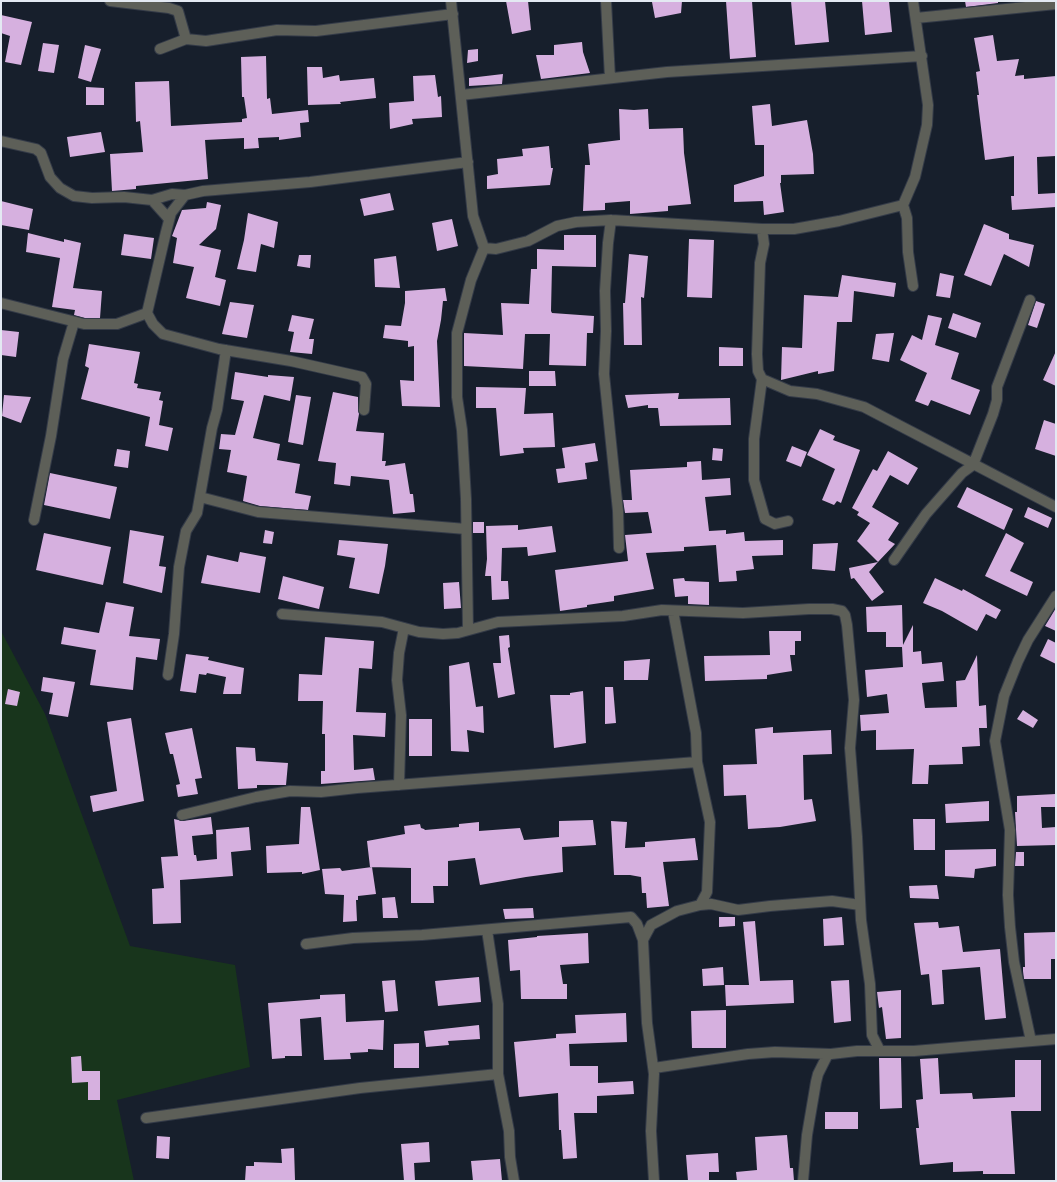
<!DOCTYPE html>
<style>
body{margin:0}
#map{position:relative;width:1057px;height:1182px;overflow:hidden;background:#171f2c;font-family:Rubik,sans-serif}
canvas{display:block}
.frame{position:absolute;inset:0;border:2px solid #e3e9f2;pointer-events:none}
</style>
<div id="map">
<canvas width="1057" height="1182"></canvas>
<div class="frame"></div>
</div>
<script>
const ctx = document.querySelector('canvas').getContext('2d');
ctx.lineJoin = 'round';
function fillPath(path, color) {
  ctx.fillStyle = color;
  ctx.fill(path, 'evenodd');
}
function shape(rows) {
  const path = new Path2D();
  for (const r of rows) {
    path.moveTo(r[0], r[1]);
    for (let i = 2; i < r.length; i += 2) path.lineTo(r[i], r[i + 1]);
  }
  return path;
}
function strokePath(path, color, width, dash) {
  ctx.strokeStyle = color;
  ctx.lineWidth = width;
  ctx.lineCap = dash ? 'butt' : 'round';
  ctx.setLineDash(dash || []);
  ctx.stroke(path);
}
fillPath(shape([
 [1,631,45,714,130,946,235,965,250,1067,117,1100,134,1181,1,1181]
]), '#18351c');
fillPath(shape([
 [506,1,528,1,531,30,512,34],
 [682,1,681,13,655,18,652,2],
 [726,1,752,1,756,57,730,59],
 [791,1,825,1,829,42,795,45],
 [862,1,889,1,892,32,865,35],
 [965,1,998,1,998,3,966,7],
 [1,15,32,22,21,65,5,62,10,36,1,33],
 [993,35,997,61,1019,59,1015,76,1024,75,1024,79,1056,76,1056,156,1037,157,1038,194,1056,193,1056,207,1012,210,1011,196,1014,196,1014,156,985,160,977,95,979,95,976,72,980,71,974,38],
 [582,42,583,52,590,73,541,79,536,55,554,55,554,45],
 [43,43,59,45,54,73,38,71],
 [85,45,101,49,91,82,78,78],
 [478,49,478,61,467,63,468,50],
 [266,56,267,99,270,98,272,114,308,110,309,122,300,123,301,137,279,140,279,137,258,138,259,148,244,149,244,138,205,140,208,179,136,186,136,189,112,191,110,154,143,152,140,121,136,122,135,82,169,81,171,126,242,122,242,119,247,118,244,97,242,97,241,57],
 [307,67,322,67,323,78,339,75,340,81,374,78,376,98,340,102,341,104,308,105],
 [503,74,502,84,469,86,469,78],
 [435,75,438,97,441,96,442,117,412,119,413,124,390,129,389,103,414,101,413,76],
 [86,87,104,88,104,105,86,105],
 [770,104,772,126,807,120,813,154,814,174,781,175,781,183,780,183,784,212,764,215,763,201,734,202,734,185,764,176,764,145,755,145,752,106],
 [619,109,634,110,648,109,649,129,683,128,684,153,691,204,668,206,668,211,630,214,630,201,605,203,605,210,583,211,585,165,590,165,588,144,620,140],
 [101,132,105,152,70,157,67,137],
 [549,146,551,168,553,168,550,185,487,189,487,176,498,174,497,159,523,156,522,149],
 [390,193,394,210,364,216,360,199],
 [1,201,33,209,29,230,1,225],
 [207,202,221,205,216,229,199,245,221,250,215,277,226,280,220,306,186,298,194,267,173,263,177,238,172,236,182,210,206,208],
 [248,213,278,222,274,248,261,244,256,272,237,269,244,240],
 [452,219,458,246,437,251,432,223],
 [984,224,1009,234,1009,239,1034,245,1029,267,1004,254,991,286,964,275],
 [28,233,64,242,64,239,81,243,73,288,102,291,100,318,85,318,74,315,75,310,52,307,60,258,26,252],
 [124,234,154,238,151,259,121,255],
 [564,235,596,235,596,267,552,266,551,311,552,313,594,316,593,333,587,333,586,366,549,365,550,334,525,334,523,369,464,366,464,333,503,335,501,303,529,304,531,269,537,269,537,249,564,250],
 [689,239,714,240,712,298,687,297],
 [629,254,648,256,644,298,641,297,642,345,624,345,623,303,625,303],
 [299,255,311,255,310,268,297,266],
 [396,256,400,288,375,287,374,259],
 [940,273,954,276,950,298,936,296],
 [842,275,896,283,894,297,854,291,852,322,837,322,834,371,818,374,818,371,781,380,782,347,802,348,804,295,838,297],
 [445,288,447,301,443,301,441,320,437,341,440,407,402,406,400,380,414,381,414,346,408,347,408,341,383,338,385,325,401,326,405,303,405,291],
 [1036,301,1045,304,1037,328,1028,325],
 [230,302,254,305,247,338,222,334],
 [953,313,981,323,976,338,948,328],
 [292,315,314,319,309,339,314,339,312,354,290,352,294,332,288,331],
 [928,315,942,318,935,345,959,353,951,379,980,390,970,415,931,400,928,406,915,401,927,373,900,360,912,335,922,340],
 [1,330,19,332,16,357,1,355],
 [894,333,889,362,872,359,876,334],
 [89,344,140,352,134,383,138,384,137,388,161,392,159,400,163,401,159,425,173,428,168,451,145,446,150,417,81,399,89,368,85,366],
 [719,347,743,348,743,366,719,366],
 [1056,351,1056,386,1043,380],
 [529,371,555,371,556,386,529,386],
 [235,372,268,377,268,375,294,377,290,401,264,395,253,438,280,444,277,460,300,464,295,493,311,496,308,510,260,506,243,501,247,476,227,472,231,450,219,449,221,434,235,435,244,401,231,399],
 [476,387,526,388,524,414,553,413,555,447,523,448,524,453,500,456,496,408,476,408],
 [333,392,358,397,358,410,359,414,356,431,384,433,382,461,386,461,385,466,405,463,410,494,413,494,415,512,393,514,389,480,351,476,350,486,334,484,336,463,318,461],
 [679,393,678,399,730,398,731,425,660,426,658,408,648,408,648,405,628,408,625,395],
 [4,395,31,397,21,423,2,416],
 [296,395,311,397,303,445,288,442],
 [1044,420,1056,424,1056,456,1035,449],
 [820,429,835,436,833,440,860,450,841,503,837,501,834,505,822,500,835,469,807,455],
 [595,443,598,461,585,463,587,479,558,483,556,469,565,468,562,448],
 [792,446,807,452,801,467,786,461],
 [713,448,723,449,722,461,712,460],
 [117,449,130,451,128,468,114,466],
 [888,451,918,468,908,485,890,475,872,507,899,523,888,540,895,544,878,562,857,541,870,523,857,515,859,512,852,508,873,469,877,471],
 [701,461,702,480,730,478,731,495,705,497,709,531,726,530,726,534,744,532,745,541,783,540,783,555,752,556,754,569,736,571,737,581,719,582,716,545,684,547,684,551,646,553,654,589,614,596,614,601,587,605,587,607,560,611,555,570,628,561,625,535,652,533,648,512,625,513,623,500,632,500,630,470,687,467,687,462],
 [50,473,117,487,110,519,44,505],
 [967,487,1013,509,1004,530,957,507],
 [1028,507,1052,518,1048,528,1024,517],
 [473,522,484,522,484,533,473,533],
 [518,525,518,530,552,526,556,552,528,556,527,547,502,548,501,581,508,581,509,599,492,600,491,576,485,576,487,559,486,526],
 [130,530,164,536,159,566,166,567,162,593,123,583],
 [265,530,274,532,272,544,263,543],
 [44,533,111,547,103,585,36,570],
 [1006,533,1024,543,1010,571,1033,582,1027,596,985,576],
 [339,540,388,544,385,566,379,594,349,588,355,558,337,555],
 [838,543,835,571,812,569,813,544],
 [240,552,266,557,260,593,201,583,207,555,238,562],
 [878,562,869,572,884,592,872,601,854,578,851,579,849,568],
 [283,576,324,587,319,609,278,599],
 [684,578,685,581,709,582,709,605,688,604,688,596,675,597,673,579],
 [935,578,962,591,963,589,1001,610,996,619,986,614,977,631,942,611,923,603],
 [459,582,461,608,444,609,443,583],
 [106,602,134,607,129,636,160,639,157,660,136,657,133,690,90,685,96,650,61,644,64,627,99,633],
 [902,605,903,645,913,625,913,652,921,651,922,664,942,662,944,681,922,683,925,708,957,707,956,681,965,680,977,655,979,706,986,705,987,728,979,728,980,746,962,747,963,764,929,765,928,784,912,784,914,749,876,750,876,730,861,731,860,715,889,713,887,694,867,697,865,670,903,667,902,647,886,647,886,632,867,632,866,607],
 [1056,608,1056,631,1045,626],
 [769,631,801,631,801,641,795,641,795,655,790,655,792,671,767,675,767,679,705,681,704,656,770,655],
 [509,635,510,647,508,648,515,694,498,698,493,663,501,663,499,636],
 [325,637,374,641,372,669,359,668,356,712,386,713,385,737,353,735,354,770,373,768,375,780,321,784,321,771,325,771,325,734,322,734,323,701,298,701,299,674,322,675],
 [1048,639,1056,643,1056,664,1040,656],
 [186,654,209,657,208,660,244,668,241,694,223,694,226,677,207,673,206,675,199,674,196,693,180,691],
 [650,659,648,680,624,680,624,661],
 [469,662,476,707,483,706,484,733,467,730,469,752,451,751,449,666],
 [43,677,75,682,68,717,49,714,53,693,41,691],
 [605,687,613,687,616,723,605,724],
 [8,689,20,692,17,706,5,704],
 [583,691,586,743,554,748,550,695,570,695,570,693],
 [1023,710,1038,720,1033,728,1017,719],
 [131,718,144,801,93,812,90,796,117,791,107,722],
 [409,719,432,719,432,756,409,756],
 [773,727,773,733,831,730,832,754,803,755,804,800,812,799,816,821,780,827,748,829,746,795,724,796,723,765,757,764,755,729],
 [192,728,202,778,195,779,198,794,178,797,176,785,180,784,173,754,170,754,165,733],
 [236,747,255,748,256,761,288,763,286,785,257,785,257,788,238,789],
 [1056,794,1056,807,1041,807,1042,828,1056,827,1056,845,1017,846,1015,812,1017,812,1017,796],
 [989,801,989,821,946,823,945,804],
 [301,807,310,807,320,870,302,874,302,872,267,873,266,846,299,844],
 [211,817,213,834,192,836,194,855,196,855,197,861,217,859,216,830,249,827,251,850,231,852,233,876,180,880,181,923,153,924,152,889,164,888,161,857,178,856,174,819,183,821],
 [913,819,935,819,935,850,914,850],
 [593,820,596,845,562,847,563,872,526,877,480,885,475,858,448,861,448,886,433,886,434,903,411,903,411,868,370,867,367,841,405,834,404,826,420,824,421,828,424,829,425,830,459,827,459,824,479,822,479,831,520,828,524,840,559,837,559,821],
 [611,821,627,822,625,848,645,847,645,842,695,838,698,860,663,862,669,906,647,908,646,893,642,893,641,877,630,875,614,875],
 [996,849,996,866,975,869,974,878,945,876,945,850],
 [1016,852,1024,852,1024,866,1015,866],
 [372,867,376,894,358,896,358,900,356,900,357,921,343,922,344,895,325,894,322,869,340,868,342,871],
 [937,885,939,899,910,898,909,886],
 [395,897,398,918,383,918,382,898],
 [533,908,534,918,505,919,503,909],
 [719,917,735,917,735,926,719,927],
 [842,917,844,945,824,946,823,919],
 [755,921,760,981,793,980,794,1003,726,1006,725,985,749,985,743,922],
 [938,922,939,928,959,926,963,952,1000,949,1006,1018,985,1020,980,967,942,970,944,1004,932,1005,929,974,921,975,914,923],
 [1056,932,1056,959,1051,959,1051,979,1024,979,1023,971,1023,967,1025,967,1024,933],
 [588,933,589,963,560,965,563,984,567,984,567,999,521,999,520,970,510,971,508,940,537,937,537,936],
 [723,967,724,985,703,986,702,969],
 [479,977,481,1002,438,1006,435,981],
 [395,980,398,1011,385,1012,382,981],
 [849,980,851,1021,834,1023,831,981],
 [901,990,901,1038,886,1039,882,1007,879,1008,877,992],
 [345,994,346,1022,384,1020,383,1050,368,1049,368,1052,350,1053,351,1059,324,1060,321,1017,300,1019,302,1056,285,1056,285,1058,272,1059,268,1003,320,999,320,995],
 [726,1010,726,1048,692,1048,691,1011],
 [626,1013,627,1042,569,1044,570,1066,598,1066,598,1083,633,1081,634,1094,597,1096,597,1113,574,1113,577,1158,563,1159,561,1130,559,1130,558,1093,519,1097,514,1042,556,1038,556,1034,576,1033,575,1015],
 [479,1025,480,1039,448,1041,449,1045,426,1047,424,1031],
 [419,1043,419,1068,394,1068,394,1044],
 [81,1056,82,1071,100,1071,100,1100,88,1100,88,1082,72,1083,71,1057],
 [879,1058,901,1058,902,1108,880,1109],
 [938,1058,940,1094,972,1093,973,1099,1015,1097,1015,1060,1041,1060,1041,1111,1011,1111,1015,1174,983,1174,983,1171,953,1172,953,1162,920,1165,916,1128,919,1128,916,1100,923,1099,920,1059],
 [825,1112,858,1112,858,1129,825,1129],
 [787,1135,790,1168,793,1168,794,1181,737,1181,736,1172,757,1170,755,1137],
 [157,1136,170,1137,169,1159,156,1158],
 [429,1142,430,1162,414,1163,415,1181,404,1181,401,1144],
 [294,1148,295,1180,245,1181,246,1166,254,1166,254,1162,282,1163,281,1149],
 [718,1153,719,1172,709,1172,709,1181,688,1181,686,1155],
 [500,1159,502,1181,473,1181,471,1161]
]), '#d6b0df');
const minor = shape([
 [110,1,169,8,178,11,186,39],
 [451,1,473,216,484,248,471,280,457,333,457,397,462,430,466,499,468,630],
 [606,1,610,78],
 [916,18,1056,4],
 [160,49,186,39,206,41,277,30,316,31,453,14],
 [461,95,667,72,922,56],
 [1,141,36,149,41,153,50,177,60,188,74,196,92,198,124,197,152,200,172,194,185,195,203,191,310,182,468,162],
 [185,195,171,213,166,232,147,313,153,324,163,334,219,349,291,361,362,377,366,384,364,410],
 [152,200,169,219],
 [611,220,608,243,605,291,606,331,604,374,618,511,619,548],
 [762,229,764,244,760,263,757,354,758,371,762,379,754,439,754,480,765,519,775,524,788,521],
 [484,248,496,249,528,241,557,226,576,222,611,220,762,229,794,229,839,221,903,205],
 [913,286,908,252,907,218,903,205,915,177,927,125,928,105,913,1],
 [1,303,84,324,117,324,147,313],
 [762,379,790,391,817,394,864,407,1056,507],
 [200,497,258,512,466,529],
 [34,520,51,436,63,359,74,322],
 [894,560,926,514,962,473,973,465,993,414,997,400,997,387,1030,300],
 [673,611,696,733,697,762,710,822,707,892,700,905],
 [282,614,382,622,419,632,443,634,458,633,498,622,623,616,662,610,743,613,809,609,832,609,842,611,845,615,847,625,854,700,850,748,857,837,861,920,870,984,872,1035,880,1051],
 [168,675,174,634,179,567,186,531,197,513,212,428,217,410,226,350],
 [399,785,401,715,397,680,399,653,404,628],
 [182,815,256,797,290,791,321,792,357,788,697,762],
 [487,930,498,1004,498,1074,509,1131,510,1157,514,1181],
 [643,940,651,925,677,911,700,905,711,904,738,910,770,906,832,901,860,905],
 [306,944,353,938,422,935,631,917,637,924,643,940,647,1023,654,1074,651,1131,654,1181],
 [1031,1041,1014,962,1010,927,1008,895,1010,830,995,741,1004,696,1018,661,1028,640,1056,596],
 [654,1068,748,1054,775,1052,831,1054,857,1051,914,1051,1056,1039],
 [146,1118,360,1088,498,1074],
 [803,1181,807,1135,816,1082,818,1074,828,1054]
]);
strokePath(minor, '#343b48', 12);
strokePath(minor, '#5d5f58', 10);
</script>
